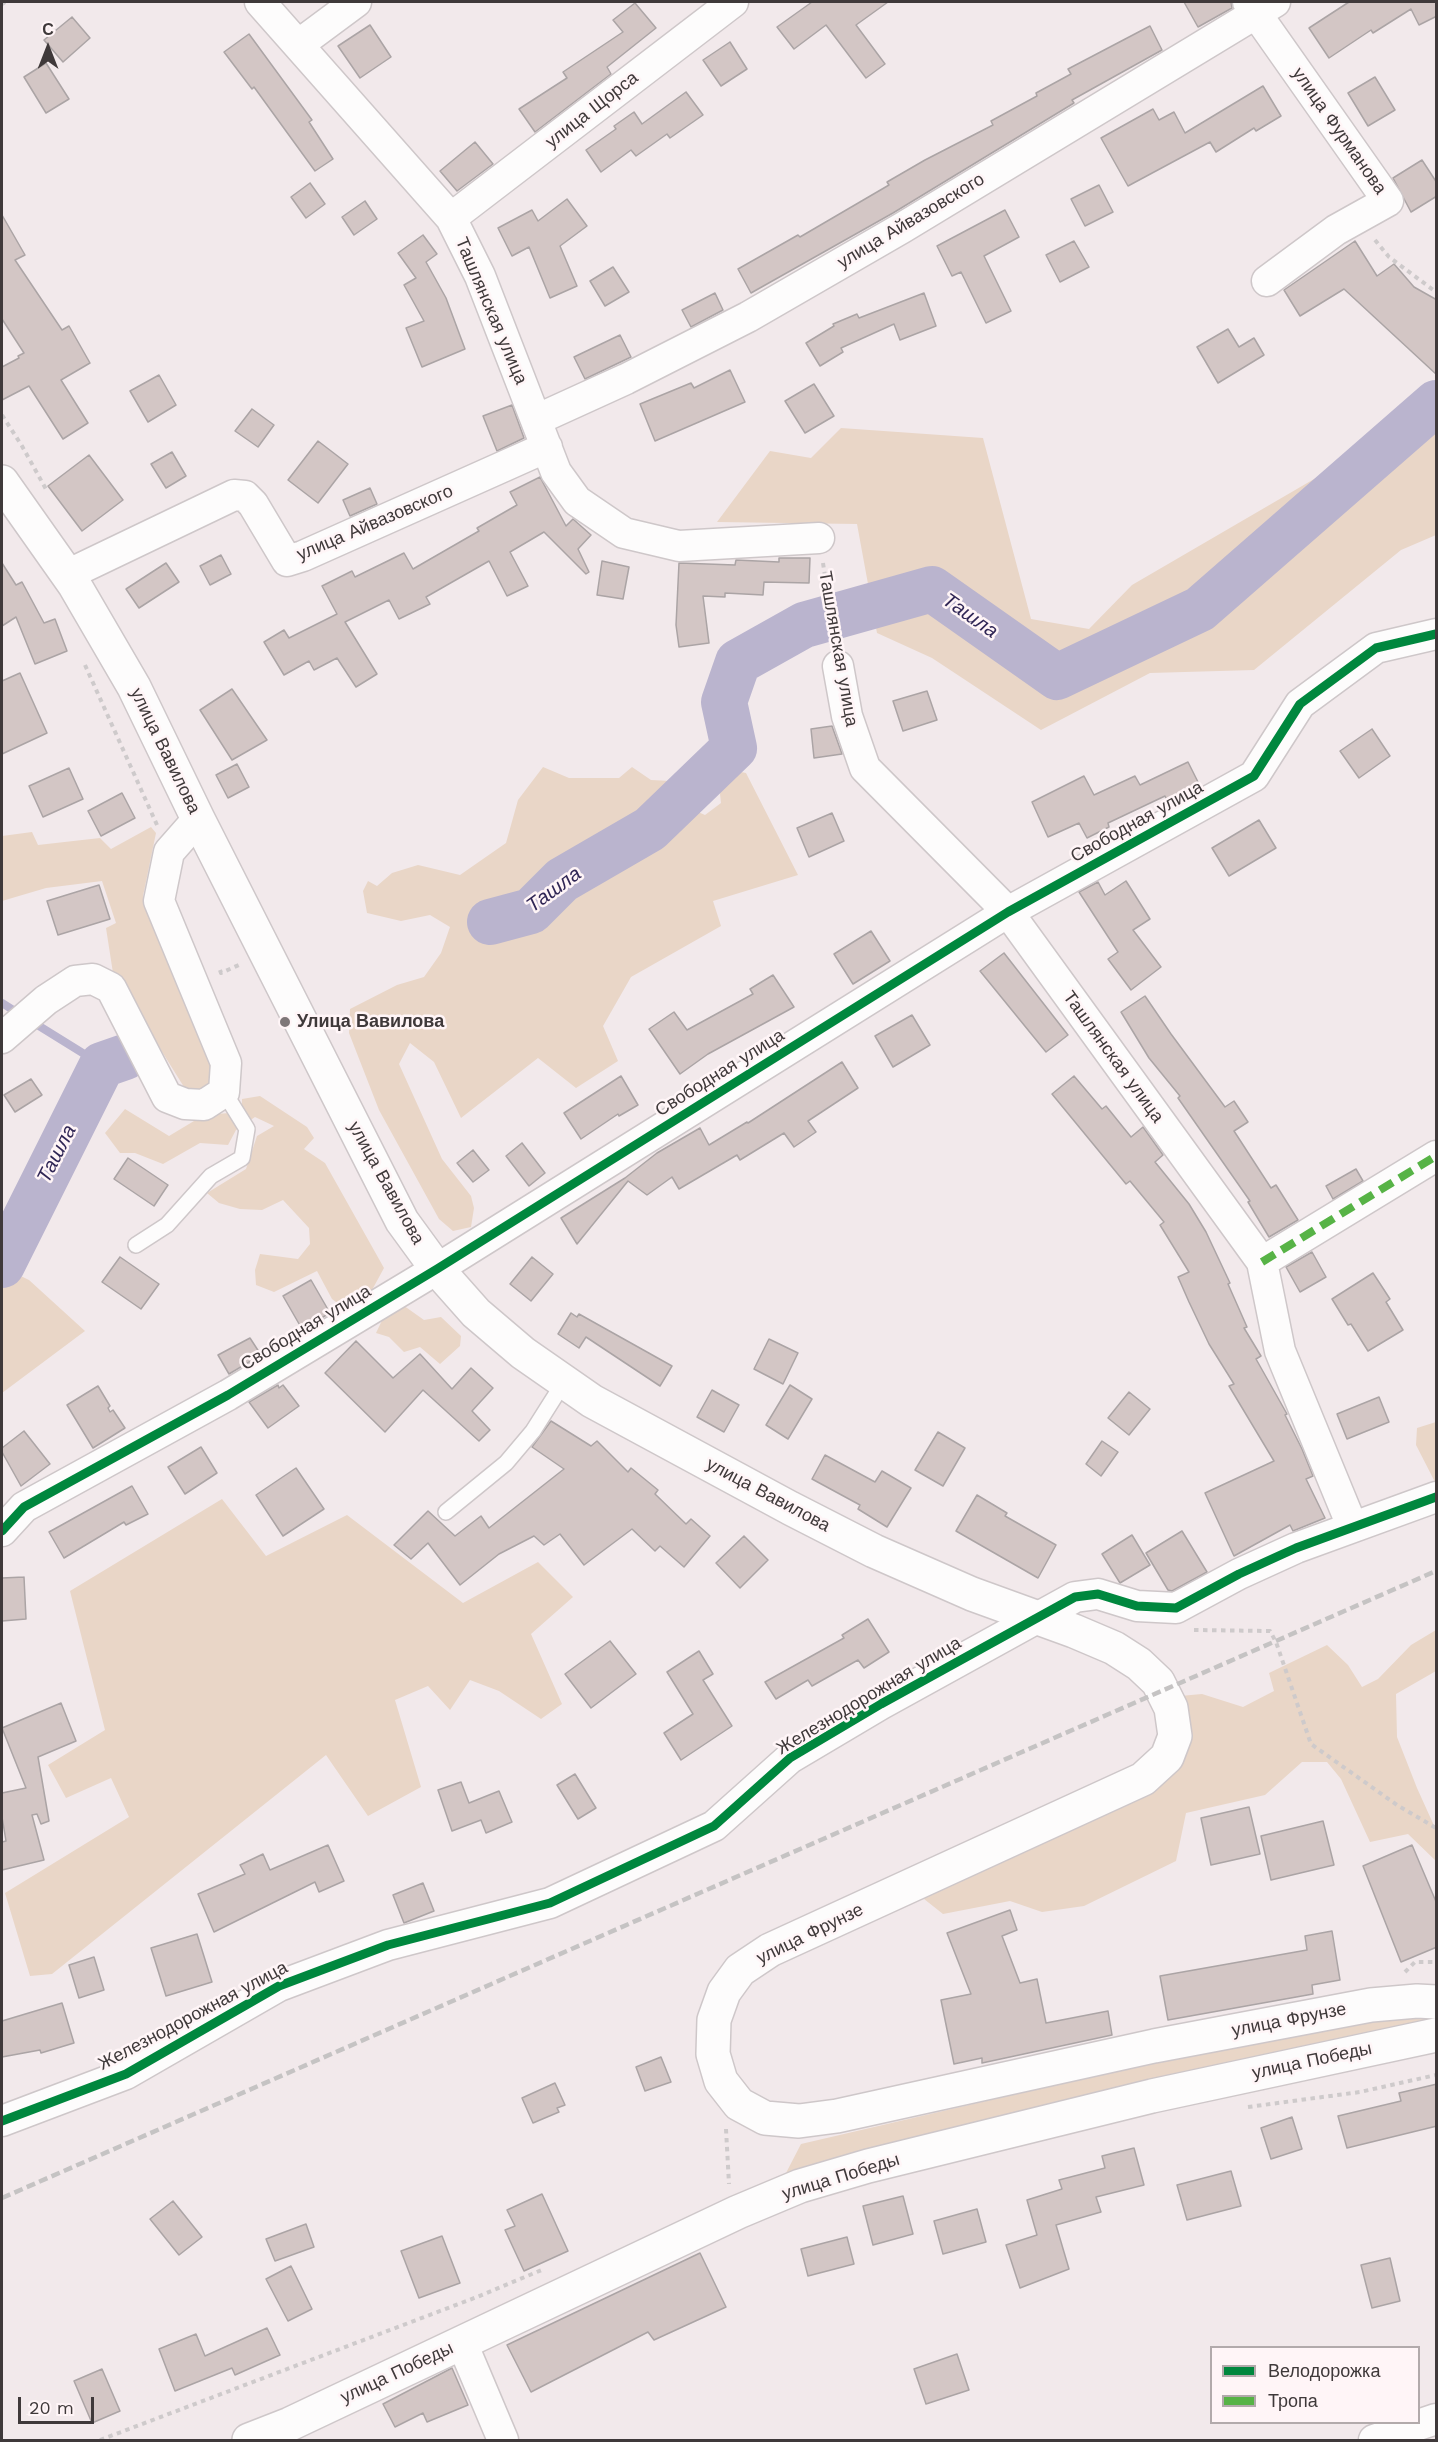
<!DOCTYPE html>
<meta charset="utf-8">
<style>
body{margin:0}
#map{position:relative;width:1438px;height:2442px;overflow:hidden;background:#f2e9eb;font-family:"Work Sans",sans-serif}
canvas{display:block}
.frame{position:absolute;inset:0;border:3px solid #3f393a;pointer-events:none}
.legend{position:absolute;left:1210px;top:2346px;width:210px;height:78px;box-sizing:border-box;background:#fff5f7;border:2px solid #b2aaab;margin:0;padding:8px 10px;list-style:none;font-size:18px;color:#3f393a}
.legend li{display:flex;align-items:center;gap:12px;height:30px}
.legend b{width:30px;border:2px solid #b2aaab}
.north{position:absolute;left:18px;top:18px;width:60px;height:60px;-webkit-text-stroke:4px #fff5f7;paint-order:stroke;rotate:0deg;font-size:16px;font-weight:700;line-height:24px;text-align:center;color:#3f393a}
.north::after{content:'';display:block;margin:auto;width:21px;height:27px;background:#3f393a;clip-path:polygon(50% 0,100% 100%,50% 72%,0 100%)}
.scale{position:absolute;left:18px;top:2397px;width:76px;height:27px;box-sizing:border-box;border:3px solid #3f393a;border-top:0;padding-left:8px;font-size:18px;line-height:21px;white-space:nowrap;color:#3f393a;-webkit-text-stroke:4px #fff5f7;paint-order:stroke}
</style>
<div id="map">
<canvas width="1438" height="2442"></canvas>
<div class="frame"></div>
<ul class="legend">
<li><b style="height:8px;background:#00873e"></b>Велодорожка</li>
<li><b style="height:8px;background:#57b346"></b>Тропа</li>
</ul>
<div class="north">С</div>
<div class="scale">20 m</div>
</div>
<script>
const ctx = document.querySelector('canvas').getContext('2d');
ctx.lineJoin = 'round';
function fillPath(path, color) {
  ctx.fillStyle = color;
  ctx.fill(path, 'evenodd');
}
function shape(rows) {
  const path = new Path2D();
  for (const r of rows) {
    path.moveTo(r[0], r[1]);
    for (let i = 2; i < r.length; i += 2) path.lineTo(r[i], r[i + 1]);
  }
  return path;
}
function strokePath(path, color, width, dash) {
  ctx.strokeStyle = color;
  ctx.lineWidth = width;
  ctx.lineCap = dash ? 'butt' : 'round';
  ctx.setLineDash(dash || []);
  ctx.stroke(path);
}
function drawText(font, color, halo, rows, align = 'center') {
  ctx.font = font + ' "Work Sans",sans-serif';
  ctx.lineWidth = 5;
  ctx.setLineDash([]);
  ctx.textBaseline = 'middle';
  ctx.strokeStyle = halo;
  ctx.fillStyle = color;
  for (const [text, x, y, turn = 0] of rows) {
    ctx.save();
    ctx.translate(x, y);
    ctx.rotate((+turn || 0) * Math.PI / 180);
    ctx.textAlign = isNaN(turn) ? turn : align;
    if (halo) ctx.strokeText(text, 0, 0);
    ctx.fillText(text, 0, 0);
    ctx.restore();
  }
}
fillPath(shape([
 [1436,408,1436,535,1401,550,1254,670,1150,673,1041,730,932,658,877,633,857,524,717,522,770,451,811,458,841,428,983,438,1031,619,1089,629,1132,585],
 [543,767,569,778,619,778,632,767,651,780,671,781,682,805,705,815,721,803,717,767,746,773,798,875,713,901,721,926,631,977,603,1026,618,1061,576,1088,538,1058,461,1118,434,1062,410,1043,399,1064,442,1159,471,1196,474,1208,471,1227,453,1231,439,1219,379,1110,349,1033,350,1009,397,985,424,977,441,953,450,927,430,915,401,921,367,913,363,891,368,881,377,886,392,873,418,865,460,875,506,843,518,800],
 [151,827,156,833,143,896,210,1043,212,1085,199,1092,184,1087,113,973,106,928,116,923,102,881,46,888,2,901,2,836,32,832,38,845,100,838,111,849],
 [260,1096,307,1127,314,1138,304,1149,325,1163,384,1268,372,1290,340,1305,332,1299,317,1271,274,1292,256,1285,255,1270,260,1254,298,1259,310,1244,309,1228,283,1200,262,1210,240,1209,219,1203,207,1193,246,1169,257,1136,274,1126,255,1117,236,1130,228,1145,200,1143,163,1164,135,1153,120,1153,105,1133,125,1109,169,1136,204,1115,242,1112,242,1099],
 [2,1267,29,1280,85,1331,2,1393],
 [400,1303,424,1320,441,1317,461,1336,460,1346,440,1364,420,1347,404,1352,389,1337,376,1333,387,1310],
 [1436,1422,1436,1484,1416,1445,1417,1428],
 [222,1499,266,1556,347,1515,463,1603,538,1562,573,1597,531,1634,562,1704,541,1719,499,1691,470,1680,450,1710,428,1686,395,1700,421,1787,368,1816,326,1755,52,1974,30,1976,5,1893,129,1817,111,1778,66,1798,48,1765,105,1730,70,1591],
 [1436,1630,1436,1671,1396,1694,1397,1737,1417,1788,1436,1830,1436,1861,1408,1834,1370,1842,1341,1779,1327,1762,1302,1762,1265,1795,1186,1813,1176,1861,1084,1906,1042,1912,1010,1901,943,1914,919,1895,1148,1784,1180,1696,1202,1694,1243,1707,1274,1691,1269,1673,1327,1645,1348,1665,1362,1687,1378,1679,1411,1645],
 [1428,2015,1430,2023,1151,2084,786,2173,801,2144,1158,2061,1365,2020]
]), '#e9d6c7');
strokePath(shape([
 [2,1003,21,1015],
 [31,1021,102,1065]
]), '#bab4ce', 8);
strokePath(shape([
 [490,922,531,911,562,880,650,829,734,748,724,702,738,662,804,625,932,589,1057,677,1200,609,1436,403],
 [2,1265,102,1065,125,1057]
]), '#bab4ce', 46);
const building = shape([
 [812,2,888,2,856,25,885,64,866,78,826,25,794,49,777,27,812,2],
 [1184,2,1231,2,1232,8,1198,27,1184,2],
 [1349,2,1437,2,1437,16,1419,25,1411,9,1373,33,1371,30,1329,58,1309,28,1349,2],
 [635,3,656,28,607,67,611,74,535,132,519,109,567,78,563,72,623,32,613,20,635,3],
 [72,17,90,38,63,62,44,40,72,17],
 [370,25,391,57,360,78,338,46,370,25],
 [1150,26,1162,50,1072,100,1074,103,893,213,751,293,738,269,798,235,800,237,889,185,887,182,925,160,993,125,991,121,1037,96,1036,93,1071,74,1068,69,1150,26],
 [249,34,312,120,309,122,333,159,315,171,254,87,252,89,224,52,249,34],
 [730,42,747,69,721,86,703,60,730,42],
 [46,63,69,99,46,113,24,77,46,63],
 [1375,77,1395,110,1368,126,1348,93,1375,77],
 [1263,86,1281,116,1256,131,1254,128,1216,152,1210,142,1128,186,1101,138,1153,109,1159,120,1174,112,1185,133,1263,86],
 [686,92,703,115,670,138,667,134,636,156,631,150,601,172,586,150,616,129,614,126,634,112,642,124,686,92],
 [475,142,493,164,457,191,440,171,475,142],
 [1422,160,1437,183,1437,196,1411,212,1393,178,1422,160],
 [310,183,325,204,306,218,291,197,310,183],
 [1099,185,1113,212,1085,226,1071,199,1099,185],
 [567,199,587,226,560,246,577,286,550,298,529,247,512,256,498,228,532,210,538,221,567,199],
 [365,201,377,219,354,235,342,217,365,201],
 [1005,210,1019,237,984,256,1011,311,986,323,961,272,952,276,937,246,1005,210],
 [2,215,25,255,15,260,62,330,69,326,90,363,61,380,88,423,63,439,29,386,2,400,2,367,19,358,18,356,24,353,2,319,2,215],
 [423,235,437,254,426,262,446,298,465,349,422,367,406,328,424,321,404,285,416,278,398,253,423,235],
 [1074,241,1089,267,1060,282,1046,255,1074,241],
 [1355,241,1377,276,1394,264,1414,287,1437,300,1437,375,1344,289,1300,316,1284,290,1355,241],
 [613,267,629,292,605,306,590,281,613,267],
 [715,293,723,310,691,327,682,310,715,293],
 [924,293,936,326,900,340,894,324,841,348,843,352,820,366,806,343,834,326,833,324,857,314,859,318,924,293],
 [1228,329,1239,347,1254,338,1264,355,1218,383,1197,347,1228,329],
 [620,335,631,357,585,379,574,357,620,335],
 [730,370,745,402,655,441,640,404,691,383,694,388,730,370],
 [159,375,176,405,148,422,130,391,159,375],
 [814,384,834,416,805,433,785,401,814,384],
 [512,405,524,438,497,451,483,416,512,405],
 [252,409,274,425,258,447,235,431,252,409],
 [318,441,348,464,318,503,288,480,318,441],
 [172,452,186,476,166,488,151,464,172,452],
 [89,455,123,500,82,531,48,486,89,455],
 [540,477,566,526,573,519,591,535,578,549,589,572,586,574,544,532,510,552,528,586,507,596,489,561,426,597,430,604,399,619,389,600,345,622,377,674,356,687,337,658,314,670,309,661,284,675,264,642,284,630,289,638,337,614,322,586,352,571,355,577,404,553,413,569,479,531,477,528,517,505,510,492,540,477],
 [370,488,377,504,350,516,343,500,370,488],
 [221,555,231,574,210,585,200,566,221,555],
 [779,558,810,558,809,583,764,582,763,595,725,593,725,597,703,596,709,643,679,647,676,625,679,563,735,565,736,560,779,562,779,558],
 [602,561,629,567,623,599,597,595,602,561],
 [2,563,16,585,22,582,44,623,55,619,67,651,35,664,16,617,2,626,2,563],
 [166,563,179,582,139,608,126,589,166,563],
 [20,673,47,733,2,754,2,681,20,673],
 [232,689,267,740,232,760,200,710,232,689],
 [927,691,937,720,903,731,893,701,927,691],
 [832,726,842,754,814,758,811,729,832,726],
 [1372,729,1390,756,1359,778,1340,751,1372,729],
 [1188,762,1200,786,1169,804,1165,796,1108,823,1109,827,1087,838,1079,823,1048,837,1032,802,1084,776,1094,795,1135,776,1140,785,1188,762],
 [237,764,249,787,228,798,216,775,237,764],
 [69,768,83,799,43,817,29,786,69,768],
 [122,793,135,818,101,836,88,811,122,793],
 [832,813,844,841,809,857,797,828,832,813],
 [1259,820,1276,848,1229,876,1212,848,1259,820],
 [1126,881,1150,919,1133,930,1161,967,1131,990,1108,959,1118,952,1079,892,1098,882,1105,895,1126,881],
 [99,885,110,919,58,935,47,901,99,885],
 [871,931,890,961,853,984,834,954,871,931],
 [1004,953,1068,1035,1046,1052,980,971,1004,953],
 [773,975,794,1007,708,1054,680,1074,649,1029,674,1012,687,1030,753,994,750,989,773,975],
 [1145,996,1171,1034,1225,1107,1234,1101,1248,1122,1234,1131,1271,1188,1276,1185,1298,1220,1269,1237,1248,1202,1250,1201,1178,1098,1180,1096,1149,1058,1121,1012,1145,996],
 [912,1015,930,1045,893,1067,875,1036,912,1015],
 [842,1062,858,1088,808,1121,816,1132,794,1147,784,1133,740,1160,737,1155,679,1189,672,1177,647,1195,628,1181,577,1244,561,1218,625,1178,657,1153,700,1128,709,1145,747,1122,748,1123,842,1062],
 [621,1076,638,1105,619,1116,618,1114,581,1139,564,1113,621,1076],
 [1074,1076,1102,1109,1106,1106,1131,1137,1143,1127,1163,1155,1155,1162,1189,1204,1206,1232,1230,1283,1228,1284,1247,1327,1244,1328,1261,1356,1256,1359,1287,1414,1285,1415,1302,1449,1313,1476,1306,1479,1325,1518,1293,1531,1290,1525,1234,1556,1205,1493,1274,1461,1229,1386,1234,1384,1209,1344,1189,1302,1178,1277,1189,1272,1160,1225,1164,1222,1130,1181,1126,1184,1052,1094,1074,1076],
 [31,1079,42,1095,15,1112,4,1095,31,1079],
 [522,1143,545,1173,529,1186,506,1156,522,1143],
 [473,1150,489,1170,473,1182,457,1163,473,1150],
 [128,1158,168,1185,154,1206,114,1179,128,1158],
 [1356,1169,1363,1181,1333,1199,1326,1186,1356,1169],
 [1312,1252,1326,1277,1300,1292,1286,1267,1312,1252],
 [120,1257,159,1284,141,1309,102,1282,120,1257],
 [532,1257,553,1274,531,1301,510,1284,532,1257],
 [1373,1273,1390,1299,1386,1302,1403,1330,1368,1351,1351,1324,1348,1325,1332,1299,1373,1273],
 [311,1280,330,1313,302,1329,283,1296,311,1280],
 [571,1313,577,1317,579,1314,672,1366,660,1386,586,1337,579,1348,558,1334,571,1313],
 [250,1338,261,1355,229,1374,218,1355,250,1338],
 [769,1339,798,1353,783,1384,754,1369,769,1339],
 [356,1341,393,1378,420,1354,452,1389,471,1368,493,1388,472,1411,490,1430,479,1441,423,1390,385,1432,325,1373,356,1341],
 [278,1385,279,1388,283,1385,299,1406,268,1428,249,1402,278,1385],
 [790,1385,812,1399,788,1439,766,1425,790,1385],
 [98,1386,110,1406,108,1408,110,1412,113,1410,125,1428,93,1448,67,1405,98,1386],
 [712,1390,739,1405,724,1432,697,1417,712,1390],
 [1129,1392,1150,1409,1129,1435,1108,1418,1129,1392],
 [1379,1397,1389,1422,1347,1439,1337,1414,1379,1397],
 [551,1421,591,1446,597,1441,628,1472,631,1468,658,1490,655,1494,686,1524,691,1519,710,1536,684,1567,660,1546,655,1551,632,1529,584,1565,560,1534,544,1545,534,1536,499,1554,460,1585,428,1543,411,1559,394,1545,428,1511,455,1536,481,1516,489,1528,564,1469,532,1447,551,1421],
 [24,1431,50,1464,21,1486,2,1452,2,1448,24,1431],
 [938,1432,965,1448,943,1486,915,1470,938,1432],
 [1102,1441,1118,1452,1101,1476,1086,1464,1102,1441],
 [201,1447,217,1473,185,1494,168,1467,201,1447],
 [825,1455,875,1482,882,1471,911,1488,887,1527,858,1509,860,1505,812,1479,825,1455],
 [296,1468,324,1509,283,1536,256,1495,296,1468],
 [132,1486,148,1514,126,1525,124,1522,64,1558,49,1532,132,1486],
 [977,1495,1007,1513,1005,1516,1056,1545,1038,1578,956,1531,977,1495],
 [1182,1531,1207,1572,1172,1591,1168,1590,1146,1553,1182,1531],
 [1132,1535,1150,1565,1120,1583,1102,1554,1132,1535],
 [744,1536,768,1560,740,1588,716,1563,744,1536],
 [24,1577,26,1619,2,1621,2,1578,24,1577],
 [868,1619,889,1652,864,1668,858,1660,812,1686,808,1680,776,1699,765,1682,844,1638,842,1635,868,1619],
 [610,1641,636,1674,591,1708,565,1674,610,1641],
 [699,1651,713,1674,703,1680,732,1726,681,1760,664,1733,693,1714,667,1672,699,1651],
 [61,1703,76,1741,38,1757,49,1821,41,1824,37,1814,32,1815,44,1860,2,1870,2,1842,6,1841,2,1817,2,1793,26,1788,2,1728,61,1703],
 [575,1774,596,1808,578,1819,557,1785,575,1774],
 [461,1782,469,1803,499,1791,512,1822,486,1833,481,1820,452,1831,438,1790,461,1782],
 [1249,1807,1260,1854,1211,1865,1201,1818,1249,1807],
 [1323,1821,1334,1865,1271,1880,1261,1836,1323,1821],
 [328,1845,344,1881,319,1892,315,1882,214,1932,198,1894,245,1874,240,1865,263,1854,270,1870,328,1845],
 [1412,1845,1437,1904,1437,1947,1401,1962,1363,1866,1412,1845],
 [423,1883,434,1911,404,1923,393,1895,423,1883],
 [1010,1910,1017,1930,1002,1936,1020,1983,1037,1979,1046,2023,1108,2011,1112,2035,982,2063,982,2058,954,2064,941,2000,971,1994,947,1933,1010,1910],
 [1332,1931,1340,1980,1312,1985,1313,1994,1168,2020,1160,1976,1307,1950,1305,1936,1332,1931],
 [197,1934,212,1982,166,1996,151,1948,197,1934],
 [94,1957,104,1990,79,1998,69,1965,94,1957],
 [62,2003,74,2043,41,2053,40,2050,2,2057,2,2021,62,2003],
 [661,2057,671,2082,645,2091,636,2067,661,2057],
 [555,2083,565,2105,557,2108,559,2112,533,2123,522,2098,555,2083],
 [1437,2084,1437,2126,1347,2148,1338,2116,1401,2101,1399,2093,1437,2084],
 [1292,2117,1302,2149,1271,2159,1261,2128,1292,2117],
 [1134,2148,1144,2185,1096,2197,1101,2212,1056,2225,1069,2269,1020,2288,1006,2245,1037,2235,1027,2200,1062,2189,1059,2180,1105,2168,1102,2156,1134,2148],
 [1231,2171,1241,2206,1187,2220,1177,2185,1231,2171],
 [542,2194,568,2251,524,2271,505,2230,515,2226,507,2210,542,2194],
 [903,2196,913,2234,873,2245,863,2206,903,2196],
 [173,2201,202,2237,179,2255,150,2219,173,2201],
 [977,2209,986,2242,943,2254,934,2221,977,2209],
 [306,2224,314,2247,275,2261,266,2239,306,2224],
 [442,2236,460,2283,419,2298,401,2251,442,2236],
 [847,2237,854,2264,808,2276,801,2249,847,2237],
 [700,2253,726,2307,654,2340,648,2332,531,2392,507,2345,700,2253],
 [1390,2258,1400,2301,1372,2308,1361,2265,1390,2258],
 [291,2266,312,2309,288,2321,266,2279,291,2266],
 [267,2328,280,2355,235,2375,232,2368,175,2391,159,2349,196,2334,205,2356,267,2328],
 [957,2354,969,2390,926,2404,914,2369,957,2354],
 [452,2368,468,2405,427,2422,423,2413,395,2427,383,2404,452,2368],
 [102,2369,120,2411,92,2423,74,2381,102,2369]
]);
fillPath(building, '#d3c6c5');
strokePath(building, '#aba4a5', 1.5);
const lane = shape([
 [136,1245,167,1225,211,1176,242,1158,247,1129,224,1092],
 [446,1512,506,1463,533,1431,564,1382]
]);
const street = shape([
 [260,2,451,218,480,276,556,472,577,501,624,533,679,546,819,538],
 [1248,2,1388,201,1336,230,1267,281],
 [298,45,356,2],
 [451,218,733,2],
 [536,420,626,379,748,317,902,228,1275,2],
 [67,575,234,495,245,496,253,504,287,561,303,556,547,447],
 [838,666,847,716,865,768,1008,912,1262,1262,1280,1351,1352,1526],
 [2,1038,46,1000,75,981,93,979,111,988,167,1097,185,1104,204,1105,224,1092,226,1063,159,901,169,852,198,819],
 [1262,1262,1436,1156],
 [2,1531,24,1507,228,1395,437,1269,1008,912,1254,776,1300,704,1376,648,1436,634],
 [2,2121,126,2074,279,1986,388,1945,550,1903,714,1826,790,1758,881,1704,1075,1597,1098,1594,1137,1606,1176,1608,1239,1574,1296,1548,1436,1497],
 [462,2343,503,2440],
 [1374,2440,1436,2419]
]);
const secondary = shape([
 [2,482,74,584,134,687,198,819,402,1221,437,1269,476,1313,523,1353,592,1401,790,1508,874,1551,972,1594,1074,1631,1114,1648,1139,1664,1158,1682,1171,1708,1175,1736,1167,1757,1143,1779,770,1950,740,1970,724,1992,714,2020,713,2054,721,2081,739,2104,765,2118,799,2121,837,2116,1154,2046,1371,2005,1417,2001,1436,2002],
 [249,2440,290,2424,738,2212,800,2186,868,2166,1152,2096,1436,2035]
]);
strokePath(lane, '#cec7c9', 18);
strokePath(street, '#cec7c9', 33);
strokePath(secondary, '#cec7c9', 36);
strokePath(shape([
 [2,4,5,2],
 [1375,240,1389,257,1436,292],
 [2,415,22,446,47,491],
 [823,563,835,642],
 [85,665,157,825],
 [220,970,221,973,241,964],
 [1194,1630,1270,1631,1276,1642,1311,1744,1397,1805,1436,1828],
 [1405,1972,1415,1962,1436,1962],
 [1248,2107,1360,2092,1436,2075],
 [726,2129,729,2184],
 [100,2440,477,2297,544,2269]
]), '#cecacb', 4, [4.5, 4.5]);
strokePath(lane, '#fdfcfc', 15);
strokePath(street, '#fdfcfc', 30);
strokePath(secondary, '#fdfcfc', 33);
strokePath(shape([
 [2,2198,1436,1571]
]), '#c5c3c3', 4.5, [9, 4.5]);
strokePath(shape([
 [1262,1262,1436,1156]
]), '#57b346', 8, [15, 8]);
strokePath(shape([
 [2,1531,24,1507,228,1395,437,1269,1008,912,1254,776,1300,704,1376,648,1436,634],
 [2,2121,126,2074,279,1986,388,1945,550,1903,714,1826,790,1758,881,1704,1075,1597,1098,1594,1137,1606,1176,1608,1239,1574,1296,1548,1436,1497]
]), '#00873e', 9);
for (const [x, y, r, color] of [
 [285,1022,6,"#7e7778"]
]) {
  const dot = new Path2D();
  dot.arc(x, y, r, 0, 2 * Math.PI);
  ctx.fillStyle = color;
  ctx.fill(dot);
  strokePath(dot, '#fff5f7', 2);
}
drawText('18px', '#3f393a', '#fff5f7', [
 ["улица Щорса",592,110,-38],
 ["улица Фурманова",1339,131,55],
 ["улица Айвазовского",911,221,-31],
 ["Ташлянская улица",491,311,67],
 ["улица Айвазовского",375,523,-23],
 ["Ташлянская улица",838,649,80],
 ["улица Вавилова",165,751,64],
 ["Свободная улица",1137,822,-29],
 ["Ташлянская улица",1113,1057,54],
 ["Свободная улица",720,1073,-32],
 ["улица Вавилова",386,1183,61],
 ["Свободная улица",306,1328,-31],
 ["улица Вавилова",768,1495,28],
 ["Железнодорожная улица",869,1696,-31],
 ["улица Фрунзе",810,1934,-26],
 ["Железнодорожная улица",193,2016,-28],
 ["улица Фрунзе",1289,2020,-11],
 ["улица Победы",1312,2061,-12],
 ["улица Победы",841,2177,-17],
 ["улица Победы",397,2373,-25]
]);
drawText('bold 18px', '#3f393a', '#fff5f7', [
 ["Улица Вавилова",297,1022]
], 'left');
drawText('italic 20px', '#302655', '#fff5f7', [
 ["Ташла",970,616,35],
 ["Ташла",554,890,-36],
 ["Ташла",57,1154,-63]
]);
</script>
